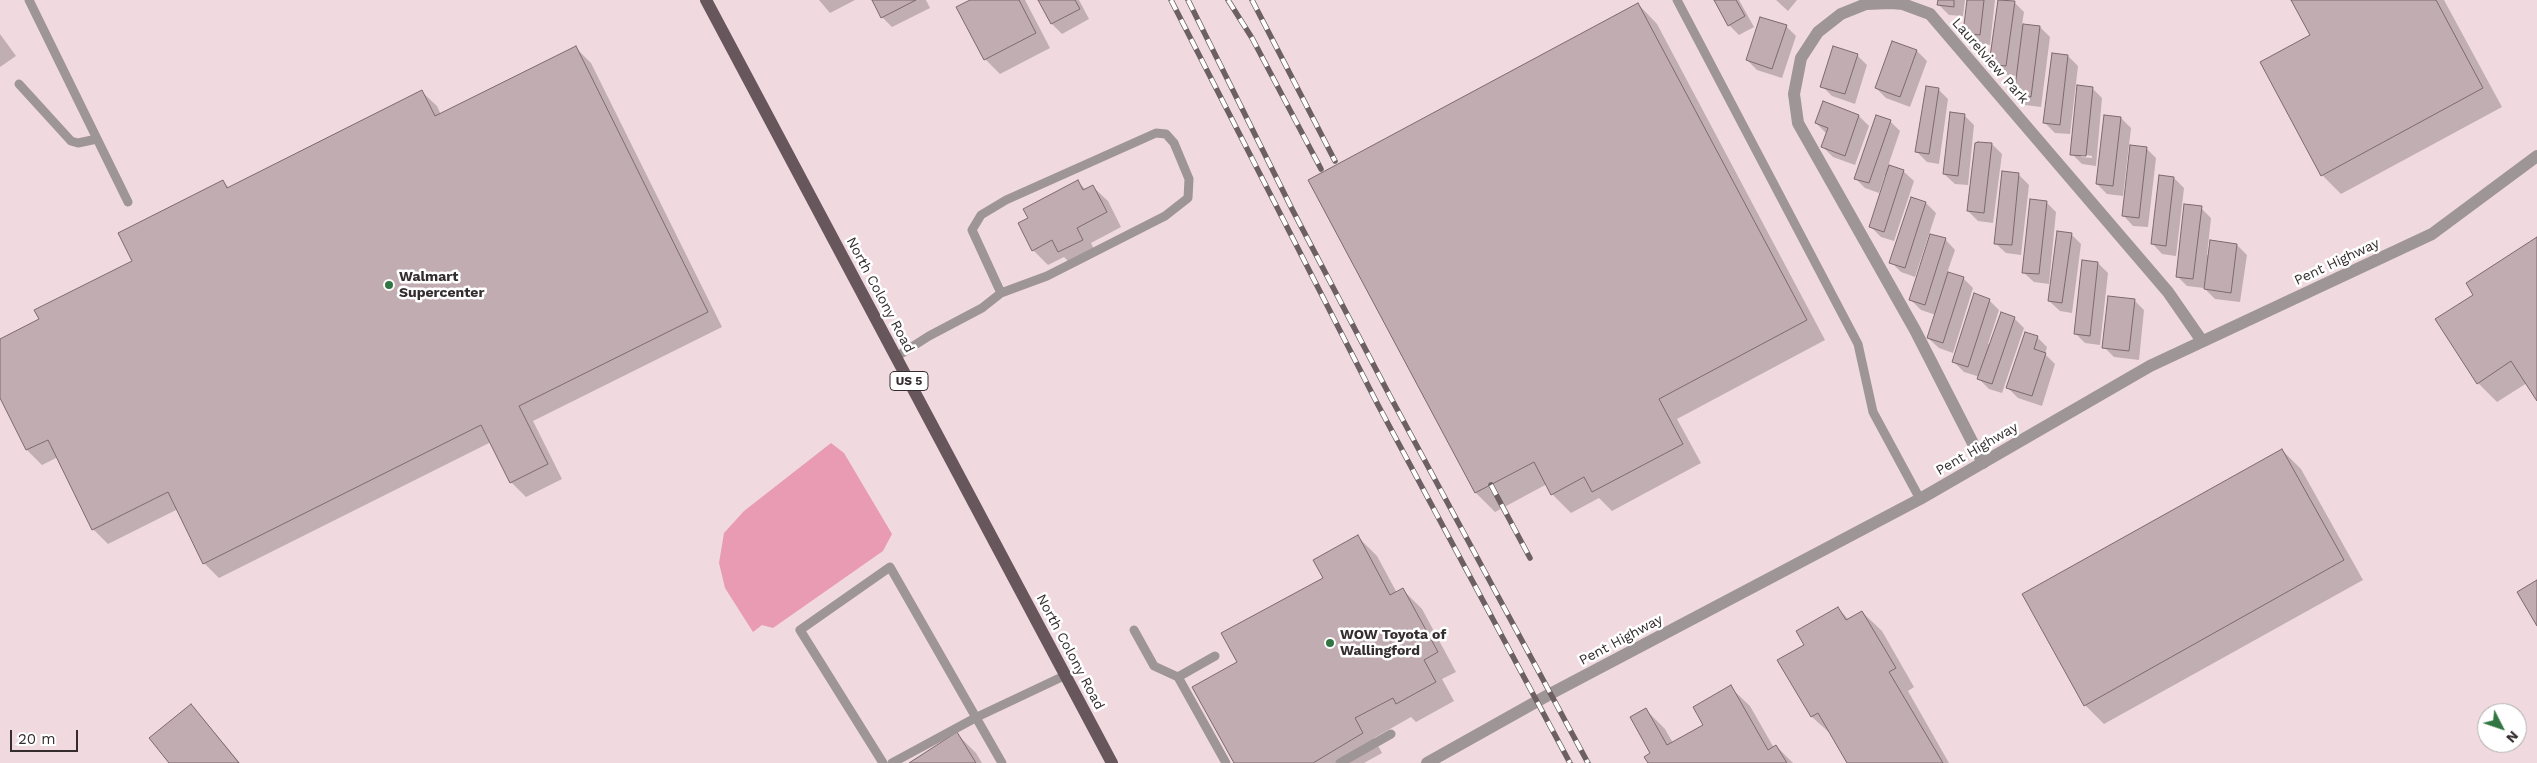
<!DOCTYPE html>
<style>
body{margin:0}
#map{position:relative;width:2537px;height:763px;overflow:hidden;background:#f0dae0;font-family:"Work Sans",sans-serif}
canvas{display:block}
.north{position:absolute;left:2477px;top:703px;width:50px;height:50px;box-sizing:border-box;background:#fff;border:1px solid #aeabab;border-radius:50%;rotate:131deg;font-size:14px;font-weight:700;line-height:20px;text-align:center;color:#342c2e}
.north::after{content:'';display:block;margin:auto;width:18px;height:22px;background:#317642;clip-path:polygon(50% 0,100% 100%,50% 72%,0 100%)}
.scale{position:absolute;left:10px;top:730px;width:68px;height:22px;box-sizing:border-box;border:2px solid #342c2e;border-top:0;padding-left:6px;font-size:15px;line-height:18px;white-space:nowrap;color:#342c2e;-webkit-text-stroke:4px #fff;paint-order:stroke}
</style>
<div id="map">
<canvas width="2537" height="763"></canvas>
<div class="north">N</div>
<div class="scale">20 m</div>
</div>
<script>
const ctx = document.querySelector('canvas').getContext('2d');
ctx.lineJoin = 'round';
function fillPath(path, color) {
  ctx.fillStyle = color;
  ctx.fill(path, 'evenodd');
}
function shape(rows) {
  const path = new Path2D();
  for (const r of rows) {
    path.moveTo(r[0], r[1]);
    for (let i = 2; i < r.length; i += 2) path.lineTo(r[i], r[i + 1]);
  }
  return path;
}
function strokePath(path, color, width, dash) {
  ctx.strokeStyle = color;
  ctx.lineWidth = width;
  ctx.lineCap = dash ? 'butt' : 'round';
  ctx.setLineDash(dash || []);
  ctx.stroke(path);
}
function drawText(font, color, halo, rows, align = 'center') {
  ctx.font = font + ' "Work Sans",sans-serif';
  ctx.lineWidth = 5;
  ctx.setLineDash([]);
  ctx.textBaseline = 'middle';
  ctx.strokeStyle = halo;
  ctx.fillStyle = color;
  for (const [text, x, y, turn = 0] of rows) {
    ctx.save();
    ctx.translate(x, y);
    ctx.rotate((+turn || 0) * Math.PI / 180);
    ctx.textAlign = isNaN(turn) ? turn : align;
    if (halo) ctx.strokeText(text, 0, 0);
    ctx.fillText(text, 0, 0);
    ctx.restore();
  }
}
fillPath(shape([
 [831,443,844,453,892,534,883,551,773,628,762,625,753,632,725,588,719,563,724,533,744,511]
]), '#e89bb3');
fillPath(shape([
 [819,0,855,0,830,13],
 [873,0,926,0,930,8,892,27,882,17],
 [972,0,1025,0,1050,48,1000,74,985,59],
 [1040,0,1079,0,1089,19,1062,34,1052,24],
 [1716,0,1739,0,1754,27,1739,35,1729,25],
 [1776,0,1797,0,1788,11],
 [1939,0,1965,0,1963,16,1949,15,1939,5],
 [1968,0,1995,0,1990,45,1975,43,1965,33],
 [2293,0,2444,0,2502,107,2341,194,2322,175,2312,36],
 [2014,2,2024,12,2022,25,2040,27,2050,37,2041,107,2025,105,2015,95,2018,76,2001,74,1991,64],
 [1638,4,1657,24,1825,340,1677,419,1701,463,1612,511,1599,498,1571,513,1552,494,1547,484,1495,512,1476,493,1309,180],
 [1786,26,1796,36,1782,78,1757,70,1747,60],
 [0,34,16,56,0,67],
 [1892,42,1917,51,1927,61,1910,107,1886,98,1876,88],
 [576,48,591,63,722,327,533,421,562,479,526,497,511,482,491,442,219,578,204,563,178,509,108,544,93,529,58,457,42,465,27,450,0,395,0,340,40,320,134,261,223,181,229,188,422,92,437,106,441,115],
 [1857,55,1867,65,1855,104,1832,96,1822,86],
 [2068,56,2078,66,2070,134,2055,133,2045,123],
 [2092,88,2102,98,2096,166,2082,164,2072,154],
 [2081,154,2092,156,2092,158,2081,157],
 [1938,89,1948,99,1939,164,1927,162,1917,152],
 [1824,103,1859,116,1869,126,1855,165,1833,157,1823,147,1827,134,1816,123],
 [1964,115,1974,125,1968,185,1955,184,1944,174],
 [2121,118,2131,128,2123,196,2107,194,2097,184],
 [1890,121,1900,131,1888,166,1903,171,1914,181,1894,241,1881,237,1871,227,1887,175,1885,175,1879,193,1865,188,1855,178],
 [1992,144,2002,154,1993,223,1978,221,1968,211],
 [2146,148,2156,158,2148,227,2133,226,2123,215],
 [2003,173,2019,175,2029,185,2021,255,2006,253,1995,243],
 [2174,178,2184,188,2176,256,2162,254,2152,243],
 [1078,182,1086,190,1093,187,1108,201,1121,227,1091,243,1097,255,1074,267,1064,257,1048,265,1033,250,1029,218],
 [1912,198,1926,203,1936,213,1915,277,1901,272,1891,262],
 [2046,202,2056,212,2049,284,2034,282,2023,272],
 [2201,208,2211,218,2207,255,2209,255,2211,242,2237,245,2247,255,2240,302,2215,299,2204,288,2187,286,2177,276],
 [2071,234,2081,244,2072,313,2060,311,2049,301],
 [2537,238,2537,399,2527,383,2497,402,2478,383,2475,295],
 [1945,239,1955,250,1947,273,1963,278,1973,288,1953,353,1939,348,1928,338,1936,315,1921,310,1911,300],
 [2098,263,2108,273,2100,345,2085,343,2075,333],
 [1989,300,1999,310,1988,344,1991,345,2014,318,2024,328,2002,393,1989,389,1979,379,1980,377,1964,372,1954,362],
 [2134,300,2144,310,2139,360,2114,357,2104,347],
 [2037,337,2047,347,2045,354,2055,364,2042,406,2018,398,2008,388],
 [2282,450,2301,469,2363,580,2104,724,2085,705],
 [1358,537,1377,556,1397,593,1403,590,1422,609,1456,672,1442,679,1454,701,1416,722,1411,717,1374,738,1382,753,1364,763,1235,763,1239,662,1324,578],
 [1838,608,1849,620,1862,612,1882,631,1914,687,1908,691,1949,763,1849,763,1832,735,1812,717,1806,645],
 [1730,687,1750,706,1774,748,1776,746,1793,763,1649,763,1652,753,1646,710,1665,729,1673,743,1705,725],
 [190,706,205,721,240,763,171,763],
 [957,734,976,753,982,763,911,763]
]), '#0003');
const building = shape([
 [872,0,916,0,881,18,872,0],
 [970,0,1019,0,1036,33,984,60,956,7,970,0],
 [1038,0,1075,0,1080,9,1051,24,1038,0],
 [1714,0,1736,0,1745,16,1728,26,1714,0],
 [1938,0,1954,0,1954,7,1937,5,1938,0],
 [1967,0,1984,0,1980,35,1963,33,1967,0],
 [1998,0,2015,1,2006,66,1989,64,1998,0],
 [2291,0,2436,0,2483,88,2321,176,2260,62,2310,35,2291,0],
 [1638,3,1807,320,1659,399,1683,444,1592,492,1584,477,1551,495,1534,462,1475,493,1308,180,1638,3],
 [1760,17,1787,25,1772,69,1746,60,1760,17],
 [2023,24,2040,26,2031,97,2014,95,2023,24],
 [1892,41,1917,50,1900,97,1875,88,1892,41],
 [576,46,708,312,519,406,548,464,510,483,481,425,203,564,168,492,92,530,48,440,26,450,0,398,0,339,39,319,34,310,132,261,118,233,223,180,227,188,422,90,435,116,576,46],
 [1833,46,1858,54,1845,94,1820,87,1833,46],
 [2052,53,2068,55,2060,125,2043,123,2052,53],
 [2077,85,2093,87,2086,156,2070,155,2077,85],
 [1926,86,1939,88,1929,154,1915,152,1926,86],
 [1823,101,1859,115,1845,156,1821,147,1828,128,1815,123,1823,101],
 [1950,112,1965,114,1958,176,1943,174,1950,112],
 [1876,115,1891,120,1869,183,1854,179,1876,115],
 [2104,115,2121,117,2113,186,2096,184,2104,115],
 [1978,142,1992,143,1984,213,1967,211,1975,143,1978,142],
 [2130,145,2147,147,2139,218,2122,216,2130,145],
 [1889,165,1904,170,1884,232,1869,227,1889,165],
 [2002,171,2019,173,2012,245,1994,244,2002,171],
 [2159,175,2174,177,2166,246,2151,244,2159,175],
 [1078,180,1083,190,1093,185,1107,212,1077,228,1083,240,1058,252,1052,240,1032,251,1018,223,1028,218,1023,209,1078,180],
 [1911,197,1926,202,1905,268,1889,263,1911,197],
 [2030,199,2047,201,2039,274,2022,273,2030,199],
 [2184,204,2202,206,2193,279,2176,277,2184,204],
 [2057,231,2072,233,2062,303,2048,301,2057,231],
 [1930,234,1946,238,1925,305,1909,300,1930,234],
 [2537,237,2537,401,2511,361,2477,384,2435,319,2473,295,2466,283,2537,237],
 [2210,240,2237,244,2231,293,2204,289,2210,240],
 [2082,260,2098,262,2090,336,2074,334,2082,260],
 [1948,272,1964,277,1943,343,1927,338,1948,272],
 [1974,293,1990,299,1968,367,1952,362,1974,293],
 [2108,296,2135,299,2129,351,2102,348,2108,296],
 [2001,312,2015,317,1992,384,1977,379,2001,312],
 [2025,332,2038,336,2034,349,2046,353,2032,396,2006,388,2025,332],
 [2282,449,2344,560,2084,706,2022,594,2282,449],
 [1358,535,1390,595,1403,588,1438,652,1424,660,1436,682,1396,704,1393,698,1355,718,1363,733,1313,763,1234,763,1192,687,1237,662,1221,633,1323,578,1313,560,1358,535],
 [2537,580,2537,626,2517,592,2537,580],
 [1838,607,1846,620,1862,611,1896,668,1889,672,1943,763,1847,763,1818,713,1811,717,1777,660,1804,645,1796,631,1838,607],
 [1731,685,1768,750,1776,745,1787,763,1648,763,1644,757,1650,753,1630,717,1646,708,1667,745,1703,725,1693,707,1731,685],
 [191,704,239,763,169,763,149,738,191,704],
 [957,732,976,763,909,763,957,732]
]);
fillPath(building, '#c1acb2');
strokePath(building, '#7c696e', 1);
strokePath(shape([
 [29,0,128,202],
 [1677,0,1858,344,1873,412,1920,499],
 [19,84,71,141,78,143,97,139],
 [896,357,929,336,982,308,1001,293,1047,276,1165,216,1188,198,1189,179,1174,143,1166,134,1156,133,1006,200,981,215,972,230,1001,293],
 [1134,630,1154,666,1178,677,1226,763],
 [1178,677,1215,656],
 [883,763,800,630,890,567,1002,763],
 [892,763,977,717,1066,675],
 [1340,763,1391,734]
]), '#9e9597', 9);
strokePath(shape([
 [1983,463,1915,330,1798,123,1794,94,1801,58,1818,32,1841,14,1866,4,1891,3,1903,4,1930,14,2168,292,2202,341]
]), '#9e9597', 12);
strokePath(shape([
 [1427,763,1550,694,1920,499,2150,366,2432,234,2537,156]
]), '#9e9597', 12);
strokePath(shape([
 [706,0,1112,763]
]), '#67575c', 12);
const rail = shape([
 [1171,0,1378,405,1570,763],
 [1188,0,1292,209,1391,398,1588,763],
 [1228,0,1252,38,1321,169],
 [1252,0,1335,161],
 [1491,485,1530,558]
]);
strokePath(rail, '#6d6064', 5.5);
strokePath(rail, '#fff', 4, [11]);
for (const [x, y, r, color] of [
 [389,285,5,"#317642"],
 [1330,643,5,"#317642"]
]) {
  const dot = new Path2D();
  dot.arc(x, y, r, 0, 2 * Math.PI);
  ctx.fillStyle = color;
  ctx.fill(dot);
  strokePath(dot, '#fff', 2);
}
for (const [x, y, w] of [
 [909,381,38]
]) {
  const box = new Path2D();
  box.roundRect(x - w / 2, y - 9.5, w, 19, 4);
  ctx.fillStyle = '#fff';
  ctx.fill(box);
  strokePath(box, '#342c2e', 1);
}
drawText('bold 12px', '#342c2e', null, [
 ["US 5",909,381]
]);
drawText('14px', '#342c2e', '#fff', [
 ["Laurelview Park",1990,61,49],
 ["Pent Highway",2337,262,-25],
 ["North Colony Road",880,295,62],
 ["Pent Highway",1977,449,-30],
 ["Pent Highway",1621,640,-28],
 ["North Colony Road",1070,652,62]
]);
drawText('bold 14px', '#342c2e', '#fff', [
 ["Walmart",399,277],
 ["Supercenter",399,293],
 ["WOW Toyota of",1340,635],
 ["Wallingford",1340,651]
], 'left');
</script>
